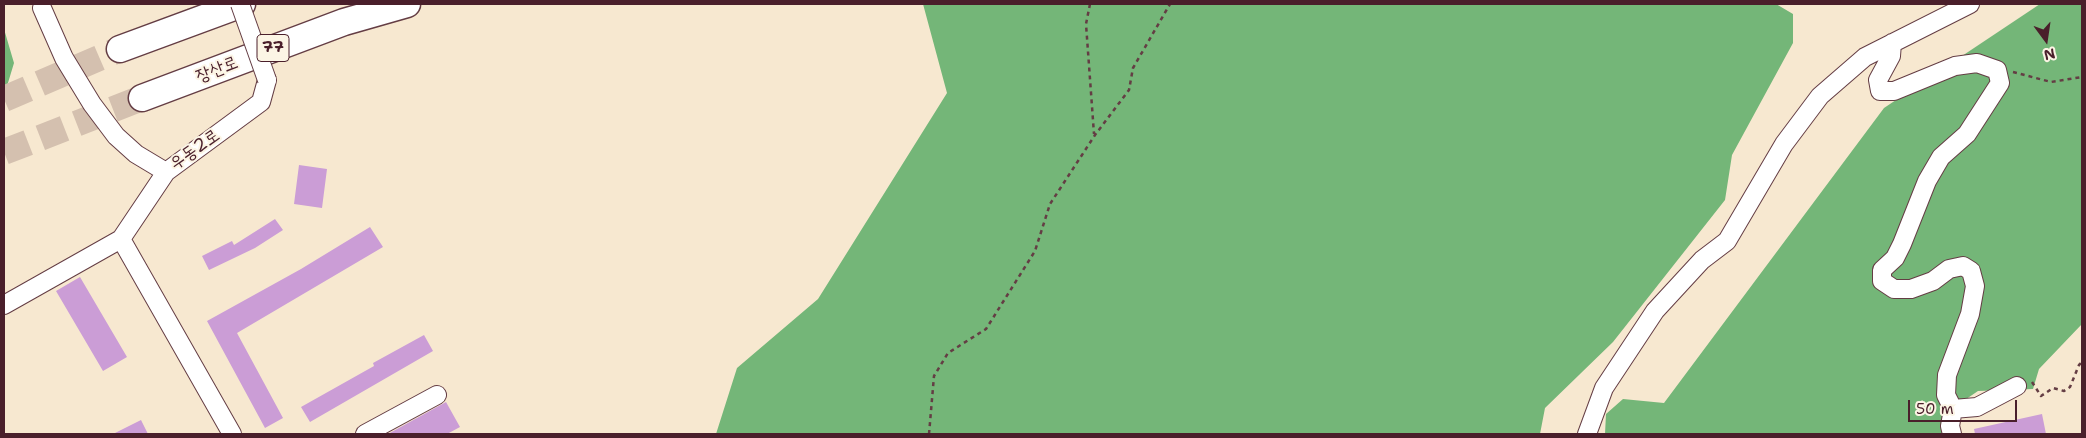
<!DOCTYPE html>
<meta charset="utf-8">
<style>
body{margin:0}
#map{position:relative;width:2086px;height:438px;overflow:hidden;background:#f7e8d0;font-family:"Shantell Sans",sans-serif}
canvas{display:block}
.frame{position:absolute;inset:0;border:5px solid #4a1f2b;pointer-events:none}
.north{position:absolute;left:2021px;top:15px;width:50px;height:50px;-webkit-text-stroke:4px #fcf5e5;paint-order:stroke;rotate:166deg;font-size:14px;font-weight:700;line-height:20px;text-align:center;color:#4a1f2b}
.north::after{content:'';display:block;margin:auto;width:18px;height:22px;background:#4a1f2b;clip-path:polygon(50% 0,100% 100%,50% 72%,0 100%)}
.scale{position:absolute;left:1908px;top:400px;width:109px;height:22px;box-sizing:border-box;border:2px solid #4a1f2b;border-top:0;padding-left:6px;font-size:15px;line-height:18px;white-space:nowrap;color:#4a1f2b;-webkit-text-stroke:4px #fcf5e5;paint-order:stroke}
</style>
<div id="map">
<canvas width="2086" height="438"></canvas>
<div class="frame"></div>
<div class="north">N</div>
<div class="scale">50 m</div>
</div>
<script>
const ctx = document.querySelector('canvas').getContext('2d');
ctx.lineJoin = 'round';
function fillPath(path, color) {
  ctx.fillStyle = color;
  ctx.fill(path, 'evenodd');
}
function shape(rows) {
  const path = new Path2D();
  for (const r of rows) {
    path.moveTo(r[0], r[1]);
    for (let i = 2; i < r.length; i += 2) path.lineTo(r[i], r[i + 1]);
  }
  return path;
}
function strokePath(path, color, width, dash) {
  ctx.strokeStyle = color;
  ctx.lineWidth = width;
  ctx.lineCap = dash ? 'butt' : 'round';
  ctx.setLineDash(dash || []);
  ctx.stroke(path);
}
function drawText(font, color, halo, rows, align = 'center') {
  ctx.font = font + ' "Shantell Sans","Poor Story",sans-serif';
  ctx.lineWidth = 4;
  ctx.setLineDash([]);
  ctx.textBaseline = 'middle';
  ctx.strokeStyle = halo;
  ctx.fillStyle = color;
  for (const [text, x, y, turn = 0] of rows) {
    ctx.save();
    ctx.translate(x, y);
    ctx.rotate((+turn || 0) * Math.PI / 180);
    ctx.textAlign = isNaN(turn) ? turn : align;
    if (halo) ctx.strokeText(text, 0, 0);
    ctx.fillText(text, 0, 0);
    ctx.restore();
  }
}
fillPath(shape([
 [923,4,1776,4,1793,14,1793,43,1732,155,1725,200,1613,342,1545,408,1540,434,716,434,737,368,818,299,947,93],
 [2040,4,2082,4,2082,324,2039,369,2033,389,1978,391,1950,410,1945,434,1605,434,1606,414,1623,399,1664,403,1884,108],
 [4,29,14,63,4,96]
]), '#74b678');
fillPath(shape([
 [299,165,327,169,322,208,294,204],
 [275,219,283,230,255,248,209,270,202,256,232,241,234,245],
 [370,227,383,247,237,333,283,418,265,428,207,321,301,269],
 [80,277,127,357,103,371,56,291],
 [424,335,433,351,310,422,301,407,374,366,373,363],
 [446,402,460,427,447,434,388,434],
 [2042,414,2046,434,1975,434,1974,429],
 [141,420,148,434,113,434]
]), '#cb9dd6');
strokePath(shape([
 [4,99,120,49],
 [4,152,142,98]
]), '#d4c0af', 26, [26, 13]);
const minor = shape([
 [42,8,64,58,92,104,116,136,136,154,166,172,261,102,267,80],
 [1892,43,1891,56,1878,80,1880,91,1894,91,1955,66,1977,63,1997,70,2000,83,1967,134,1941,157,1927,181,1902,244,1895,258,1882,270,1882,281,1894,289,1911,289,1933,281,1949,269,1963,266,1971,271,1975,286,1970,314,1947,375,1946,395,1953,409,1977,407,2017,386],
 [121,239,232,434],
 [4,305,121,239,166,172],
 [365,434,437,395],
 [1587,434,1604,388,1655,311,1702,260,1727,241,1784,144,1820,96,1865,57,1970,4],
 [1952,434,1950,426,1953,409]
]);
const highway = shape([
 [120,49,242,4],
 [142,98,344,22,407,4]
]);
strokePath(minor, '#643d44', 20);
strokePath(highway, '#643d44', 29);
strokePath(shape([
 [1090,4,1086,24,1094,134],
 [2013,72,2051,82,2082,77],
 [2032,382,2041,396,2053,388,2064,391,2070,387,2079,365,2082,362],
 [929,434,934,376,948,353,986,329,1035,251,1050,204,1095,135,1129,90,1133,68,1170,4]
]), '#643d44', 2.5, [4, 4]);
strokePath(minor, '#fff', 18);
strokePath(highway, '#fff', 26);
const minorBridge = shape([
 [240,4,267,80]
]);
strokePath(minorBridge, '#643d44', 20, []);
strokePath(minorBridge, '#fff', 18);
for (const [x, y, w] of [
 [273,48,32]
]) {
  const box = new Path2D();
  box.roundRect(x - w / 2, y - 13.5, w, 27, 4);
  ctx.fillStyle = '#fcf5e5';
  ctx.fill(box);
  strokePath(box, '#4a1f2b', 1);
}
drawText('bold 16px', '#4a1f2b', null, [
 ["77",273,48]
]);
drawText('18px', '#4a1f2b', '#fcf5e5', [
 ["장산로",217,70,-21],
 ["우동2로",195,150,-35]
]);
</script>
